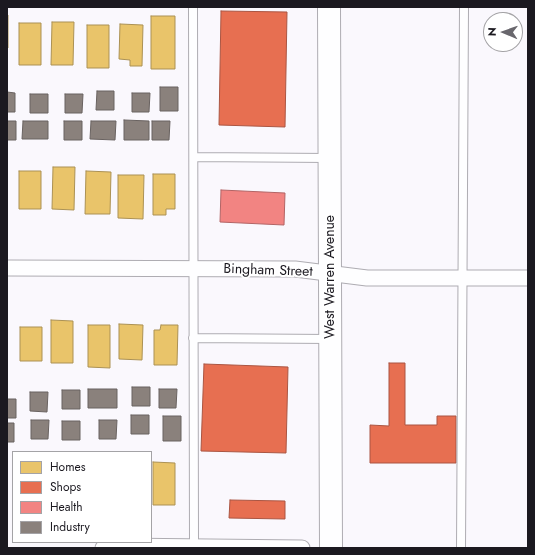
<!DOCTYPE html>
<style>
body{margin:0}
#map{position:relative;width:535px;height:555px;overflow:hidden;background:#faf8fd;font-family:Jost,sans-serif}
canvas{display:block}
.frame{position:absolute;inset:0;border:8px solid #1b1920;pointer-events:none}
.legend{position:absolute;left:12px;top:451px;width:140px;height:92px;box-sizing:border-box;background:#fff;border:1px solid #a4a3a6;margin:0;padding:5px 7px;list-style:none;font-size:12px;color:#1b1920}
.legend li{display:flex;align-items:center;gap:8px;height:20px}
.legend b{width:20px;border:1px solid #a4a3a6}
.north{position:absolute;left:483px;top:12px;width:40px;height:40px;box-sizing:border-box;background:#fff;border:1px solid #a4a3a6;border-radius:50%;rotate:272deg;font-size:11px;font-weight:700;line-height:16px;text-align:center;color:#1b1920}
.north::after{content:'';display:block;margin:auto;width:14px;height:18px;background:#69676d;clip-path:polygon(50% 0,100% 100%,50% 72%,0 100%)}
</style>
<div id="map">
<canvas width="535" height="555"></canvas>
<div class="frame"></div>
<ul class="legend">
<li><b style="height:11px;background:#e9c46a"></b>Homes</li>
<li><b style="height:11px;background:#e76f51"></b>Shops</li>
<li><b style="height:11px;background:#f28482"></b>Health</li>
<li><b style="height:11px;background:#8a817c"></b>Industry</li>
</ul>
<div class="north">N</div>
</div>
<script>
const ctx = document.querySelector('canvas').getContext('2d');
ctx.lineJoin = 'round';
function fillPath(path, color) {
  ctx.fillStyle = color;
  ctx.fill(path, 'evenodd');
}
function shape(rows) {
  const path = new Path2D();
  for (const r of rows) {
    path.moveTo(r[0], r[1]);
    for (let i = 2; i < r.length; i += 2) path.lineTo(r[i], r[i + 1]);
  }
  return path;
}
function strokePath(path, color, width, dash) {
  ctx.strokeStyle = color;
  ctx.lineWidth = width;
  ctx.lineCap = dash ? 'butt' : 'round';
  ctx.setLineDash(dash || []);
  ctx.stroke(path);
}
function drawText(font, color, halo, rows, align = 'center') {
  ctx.font = font + ' Jost,sans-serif';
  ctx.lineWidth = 4;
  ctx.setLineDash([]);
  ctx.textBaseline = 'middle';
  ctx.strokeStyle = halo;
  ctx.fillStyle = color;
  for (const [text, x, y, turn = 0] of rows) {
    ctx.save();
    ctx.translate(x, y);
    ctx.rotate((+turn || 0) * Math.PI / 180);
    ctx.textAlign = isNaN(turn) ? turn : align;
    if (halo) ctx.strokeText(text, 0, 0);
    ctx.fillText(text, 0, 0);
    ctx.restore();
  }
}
const homes = shape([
 [7,15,8,15,8,48,7,48,7,15],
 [151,16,175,16,175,69,151,69,151,16],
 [52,22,74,22,73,65,51,65,52,22],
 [19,23,41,23,41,65,19,65,19,23],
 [120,24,143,25,142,66,130,66,130,60,119,59,120,24],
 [87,25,109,25,109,68,87,68,87,25],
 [53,167,75,167,74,210,52,209,53,167],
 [19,171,41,171,41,209,19,209,19,171],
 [86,171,111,172,110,214,85,214,86,171],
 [153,174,175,174,175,209,166,209,166,215,153,215,153,174],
 [118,175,144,175,143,219,118,218,118,175],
 [51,320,73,321,73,363,51,363,51,320],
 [119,324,143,325,142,360,119,359,119,324],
 [88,325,110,325,110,368,88,367,88,325],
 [161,325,178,325,177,365,154,365,154,330,160,330,161,325],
 [20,327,42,327,42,361,20,361,20,327],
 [153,462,175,463,175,505,153,505,153,462]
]);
fillPath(homes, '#e9c46a');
strokePath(homes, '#ab9154', 1);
const shops = shape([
 [221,11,287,12,285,127,219,125,221,11],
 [389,363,405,363,405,425,437,425,437,416,456,416,456,463,370,463,370,425,389,426,389,363],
 [204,364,288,367,286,453,201,451,204,364],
 [230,500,285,501,285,519,229,518,230,500]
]);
fillPath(shops, '#e76f51');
strokePath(shops, '#aa5542', 1);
const health = shape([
 [221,190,285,193,284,225,220,222,221,190]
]);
fillPath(health, '#f28482');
strokePath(health, '#b26465', 1);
const industry = shape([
 [160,87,178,87,178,111,160,111,160,87],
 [97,91,114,91,114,110,96,110,97,91],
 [7,92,15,93,15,112,7,112,7,92],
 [132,93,150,93,149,112,132,112,132,93],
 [30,94,48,94,48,113,30,113,30,94],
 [65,94,83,94,82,113,65,113,65,94],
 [124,120,149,121,149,140,124,140,124,120],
 [7,121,16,121,16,140,7,140,7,121],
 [23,121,48,121,48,139,22,139,23,121],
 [64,121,82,121,82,140,64,140,64,121],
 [91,121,116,121,115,140,90,139,91,121],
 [152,121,170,121,169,140,152,140,152,121],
 [132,387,150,387,150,406,132,406,132,387],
 [88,389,117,389,117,408,88,408,88,389],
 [159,389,177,389,176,408,159,408,159,389],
 [62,390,80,390,80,409,62,409,62,390],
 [30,392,48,392,47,412,30,411,30,392],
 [7,399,16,399,16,418,7,418,7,399],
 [131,415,149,415,149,434,131,434,131,415],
 [163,416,181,416,181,441,163,441,163,416],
 [31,420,49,420,48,439,31,439,31,420],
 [99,420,117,420,116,439,99,439,99,420],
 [62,421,80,421,80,440,62,440,62,421],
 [7,423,14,423,14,442,7,442,7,423]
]);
fillPath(industry, '#8a817c');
strokePath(industry, '#696260', 1);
const lane = shape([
 [193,7,194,547],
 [194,157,329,158],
 [193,338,330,339],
 [461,548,464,7]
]);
const street = shape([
 [7,268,295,269,367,278,528,278],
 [103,548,118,546,302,548]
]);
const secondary = shape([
 [329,7,331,548]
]);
strokePath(lane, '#aeacb2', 10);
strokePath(street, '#aeacb2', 17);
strokePath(secondary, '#aeacb2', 24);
strokePath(lane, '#fefeff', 8);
strokePath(street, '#fefeff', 15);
strokePath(secondary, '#fefeff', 22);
drawText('14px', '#1b1920', '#fff', [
 ["Bingham Street",268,271,2],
 ["West Warren Avenue",331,277,-90]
]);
</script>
